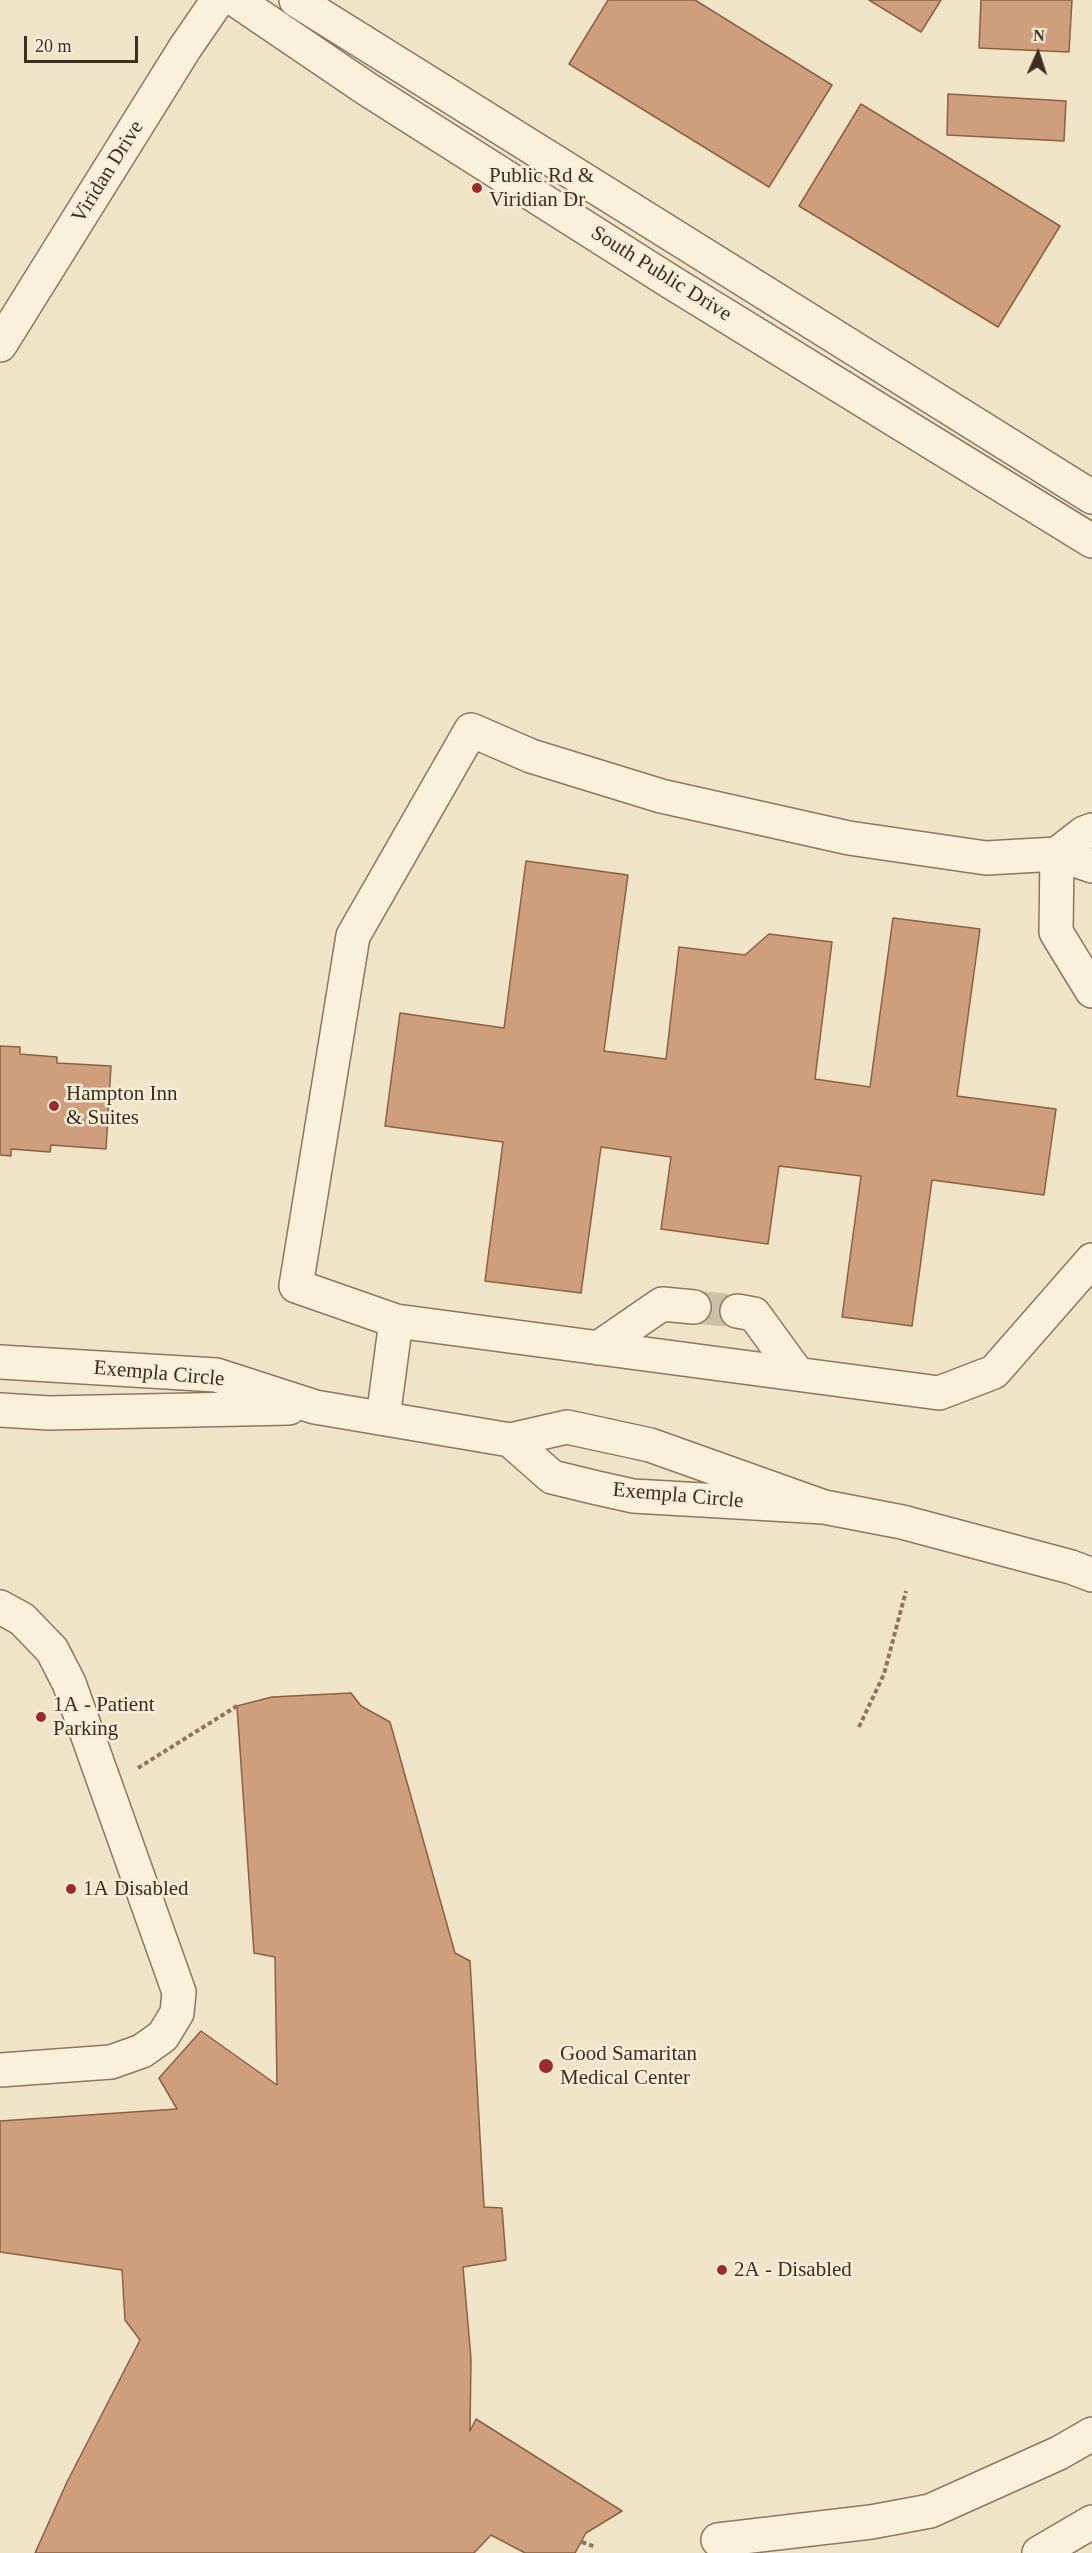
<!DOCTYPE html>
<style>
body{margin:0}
#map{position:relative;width:1092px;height:2553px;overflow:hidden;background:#f0e4c8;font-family:"Times New Roman",serif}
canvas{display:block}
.north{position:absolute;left:1008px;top:24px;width:60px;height:60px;-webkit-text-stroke:4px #f7eed8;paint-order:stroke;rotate:3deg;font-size:16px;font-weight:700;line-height:24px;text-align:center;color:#3d2e20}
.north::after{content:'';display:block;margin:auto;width:21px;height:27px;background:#3d2e20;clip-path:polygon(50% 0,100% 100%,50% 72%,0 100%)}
.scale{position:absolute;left:24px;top:36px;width:114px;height:27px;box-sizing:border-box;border:3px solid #3d2e20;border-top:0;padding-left:8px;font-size:18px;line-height:21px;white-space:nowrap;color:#3d2e20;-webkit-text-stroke:4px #f7eed8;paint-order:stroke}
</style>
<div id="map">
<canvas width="1092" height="2553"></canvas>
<div class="north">N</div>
<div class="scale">20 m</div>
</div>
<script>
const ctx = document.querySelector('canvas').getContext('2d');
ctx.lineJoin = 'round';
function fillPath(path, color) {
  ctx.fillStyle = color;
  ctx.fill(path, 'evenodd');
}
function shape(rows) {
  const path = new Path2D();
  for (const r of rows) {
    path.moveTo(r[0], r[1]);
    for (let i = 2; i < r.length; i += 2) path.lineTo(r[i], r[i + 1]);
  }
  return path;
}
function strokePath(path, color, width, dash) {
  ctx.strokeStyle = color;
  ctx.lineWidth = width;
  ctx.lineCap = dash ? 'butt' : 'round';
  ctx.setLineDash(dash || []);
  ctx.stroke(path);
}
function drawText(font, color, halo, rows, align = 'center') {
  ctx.font = font + ' "Times New Roman",serif';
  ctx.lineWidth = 5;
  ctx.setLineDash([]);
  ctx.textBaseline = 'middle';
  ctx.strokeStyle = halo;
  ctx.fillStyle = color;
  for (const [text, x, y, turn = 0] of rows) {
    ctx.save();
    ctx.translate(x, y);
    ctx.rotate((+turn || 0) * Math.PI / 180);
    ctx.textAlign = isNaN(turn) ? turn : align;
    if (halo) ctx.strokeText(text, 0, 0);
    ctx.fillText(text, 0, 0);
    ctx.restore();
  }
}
const building = shape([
 [608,0,695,0,832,85,769,187,569,64,608,0],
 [869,0,941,0,921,32,869,0],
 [981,0,1072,0,1069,52,979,48,981,0],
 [948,94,1066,101,1064,141,947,135,948,94],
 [861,104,1060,226,998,327,799,206,861,104],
 [526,861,628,875,604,1051,666,1059,679,947,745,955,769,934,832,942,815,1079,870,1087,893,918,980,929,957,1096,1056,1109,1044,1195,932,1180,912,1326,842,1317,861,1176,779,1166,768,1244,661,1229,671,1157,601,1147,581,1293,485,1281,503,1142,385,1126,400,1013,504,1028,526,861],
 [0,1046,20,1047,20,1054,57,1057,57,1063,111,1066,106,1149,51,1145,50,1152,11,1149,11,1156,0,1155,0,1046],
 [351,1693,361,1706,390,1722,455,1953,470,1961,484,2207,502,2208,506,2260,463,2267,471,2359,470,2431,476,2419,622,2511,586,2533,575,2553,525,2553,491,2535,474,2553,35,2553,67,2482,140,2340,125,2320,122,2270,0,2252,0,2121,177,2109,159,2078,201,2031,277,2085,275,1957,254,1953,237,1706,272,1697,351,1693]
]);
fillPath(building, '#cf9f7d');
strokePath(building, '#8d5f41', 1.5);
strokePath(shape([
 [694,1307,737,1311]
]), '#ccc0a6', 33, [33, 16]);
const minor = shape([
 [236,0,367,89,671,282,1092,541],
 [296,0,1092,497],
 [0,345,185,48,218,0],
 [1092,830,1084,833,1057,854,1092,866],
 [1092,991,1056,932,1057,854,986,858,849,838,661,796,531,756,471,730,353,936,296,1286,396,1321,939,1393,994,1372,1092,1260],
 [737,1311,754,1314,797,1373],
 [598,1348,662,1304,694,1307],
 [0,1362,216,1375,315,1407,510,1440,567,1427,650,1445,824,1507],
 [0,1410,49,1413,289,1408],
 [383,1418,396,1321],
 [510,1440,552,1477,593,1487,633,1496,824,1507,902,1522,1071,1567,1092,1575],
 [0,1607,22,1619,52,1650,69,1683,179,1992,177,2013,163,2036,142,2051,111,2062,0,2070],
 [718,2540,871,2522,930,2511,1059,2453,1092,2434],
 [1039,2553,1092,2522]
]);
strokePath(minor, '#8d765c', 36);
strokePath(shape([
 [859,1727,884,1674,906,1591],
 [138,1768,237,1706],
 [582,2542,596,2547]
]), '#8d765c', 4, [4.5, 3]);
strokePath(minor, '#faf1dc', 33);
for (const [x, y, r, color] of [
 [477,188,6,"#9e2a2b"],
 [54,1106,6,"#9e2a2b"],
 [41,1717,6,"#9e2a2b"],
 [71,1889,6,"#9e2a2b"],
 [546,2066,8,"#9e2a2b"],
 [722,2270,6,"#9e2a2b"]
]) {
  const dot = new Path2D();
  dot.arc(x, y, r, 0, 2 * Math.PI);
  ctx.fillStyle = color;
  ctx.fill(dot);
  strokePath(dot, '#f7eed8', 2);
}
drawText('21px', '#3d2e20', '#f7eed8', [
 ["Viridan Drive",108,172,-58],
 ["South Public Drive",661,274,32],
 ["Exempla Circle",159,1374,5],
 ["Exempla Circle",678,1496,5]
]);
drawText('21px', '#3d2e20', '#f7eed8', [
 ["Public Rd &",489,176],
 ["Viridian Dr",489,200],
 ["Hampton Inn",66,1094],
 ["& Suites",66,1118],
 ["1A - Patient",53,1705],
 ["Parking",53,1729],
 ["1A Disabled",83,1889],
 ["Good Samaritan",560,2054],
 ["Medical Center",560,2078],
 ["2A - Disabled",734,2270]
], 'left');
</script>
